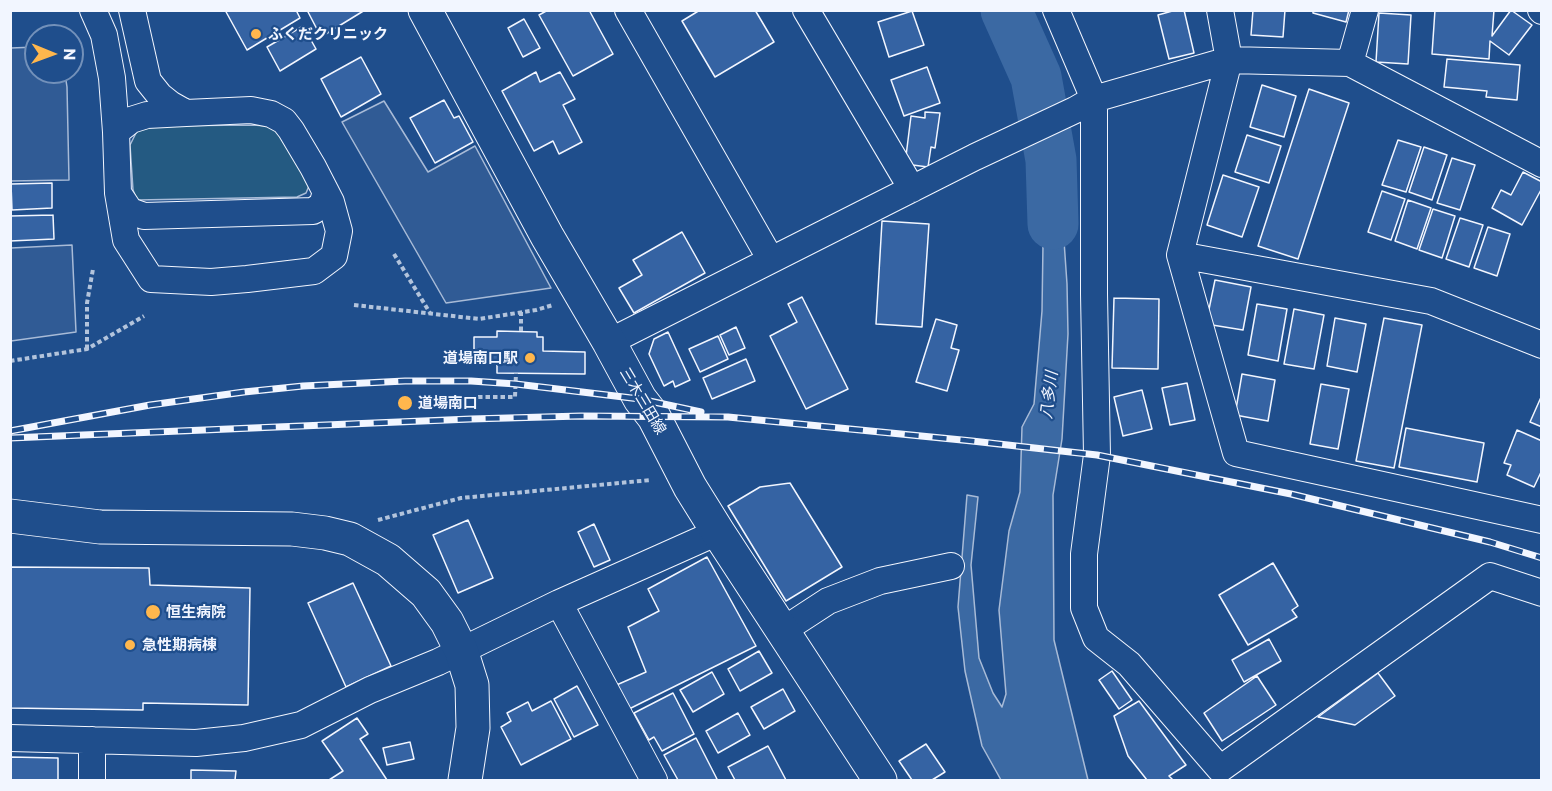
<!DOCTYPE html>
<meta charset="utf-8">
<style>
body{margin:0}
#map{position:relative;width:1552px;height:791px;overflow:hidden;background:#1f4e8c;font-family:Commissioner,sans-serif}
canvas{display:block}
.frame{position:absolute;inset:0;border:12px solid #f2f6ff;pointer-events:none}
.north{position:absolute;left:24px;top:24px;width:60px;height:60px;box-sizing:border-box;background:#1f4e8c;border:2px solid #7391ba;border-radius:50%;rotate:91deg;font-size:16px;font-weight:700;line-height:24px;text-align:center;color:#f2f6ff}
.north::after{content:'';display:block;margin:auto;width:21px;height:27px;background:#ffb74d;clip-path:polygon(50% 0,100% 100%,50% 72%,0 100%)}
</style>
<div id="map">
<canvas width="1552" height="791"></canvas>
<div class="frame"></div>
<div class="north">N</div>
</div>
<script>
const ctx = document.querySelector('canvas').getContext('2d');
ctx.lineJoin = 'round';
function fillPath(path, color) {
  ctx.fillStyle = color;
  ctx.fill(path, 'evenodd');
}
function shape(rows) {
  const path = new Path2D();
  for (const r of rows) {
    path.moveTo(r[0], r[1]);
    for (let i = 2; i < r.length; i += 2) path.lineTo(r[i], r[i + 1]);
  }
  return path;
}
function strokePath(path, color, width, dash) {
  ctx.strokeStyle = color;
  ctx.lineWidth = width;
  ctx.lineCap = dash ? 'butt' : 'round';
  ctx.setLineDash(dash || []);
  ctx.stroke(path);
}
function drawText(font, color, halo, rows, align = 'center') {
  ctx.font = font + ' Commissioner,"Noto Sans JP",sans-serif';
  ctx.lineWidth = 4.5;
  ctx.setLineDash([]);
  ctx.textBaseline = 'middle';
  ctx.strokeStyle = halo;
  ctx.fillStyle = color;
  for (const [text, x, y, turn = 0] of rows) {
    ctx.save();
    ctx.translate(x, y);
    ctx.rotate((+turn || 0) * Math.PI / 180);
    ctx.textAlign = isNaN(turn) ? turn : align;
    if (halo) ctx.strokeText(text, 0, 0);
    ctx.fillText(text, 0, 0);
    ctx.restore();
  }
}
const green = shape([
 [253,125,267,126,280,132,309,186,306,193,297,197,137,200,133,190,130,145,137,131,145,126,253,125]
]);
fillPath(green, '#245a82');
strokePath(green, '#a8bbd7', 1.5);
const parking = shape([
 [36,47,36,72,64,72,65,74,67,87,69,180,11,181,11,48,36,47],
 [384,101,428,172,475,146,551,288,446,303,342,122,384,101],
 [72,245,76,332,11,341,11,248,72,245]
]);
fillPath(parking, '#305b95');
strokePath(parking, '#a8bbd7', 1.5);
const water = shape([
 [1042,153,1058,154,1067,284,1068,334,1062,439,1053,495,1054,640,1088,780,1001,780,982,746,965,671,958,607,967,495,978,497,971,565,979,658,993,693,1002,707,1006,694,999,610,1009,531,1020,492,1022,427,1034,404,1042,311,1043,244,1041,198,1042,153]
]);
fillPath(water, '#3b69a3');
strokePath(water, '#a8bbd7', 1.5);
strokePath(shape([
 [1006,10,1036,77,1051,160,1053,224]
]), '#3b69a3', 51);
const building = shape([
 [225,10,296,10,300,18,247,50,225,10],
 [307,10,365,10,321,37,307,10],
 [548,10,589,10,613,54,573,76,539,15,548,10],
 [700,10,755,10,774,42,715,77,682,21,700,10],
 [1176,10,1184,10,1194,53,1169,59,1158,15,1176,10],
 [1253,10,1285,10,1283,37,1251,35,1253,10],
 [1313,10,1349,10,1346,22,1313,13,1313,10],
 [1435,10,1494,10,1492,36,1511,10,1532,25,1509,55,1490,41,1489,59,1432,54,1435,10],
 [912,11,924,45,889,57,878,22,912,11],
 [1379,13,1411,15,1408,64,1376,62,1379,13],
 [524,19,540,48,523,57,508,28,524,19],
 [303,26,316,49,280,71,267,47,303,26],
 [361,57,381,94,341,117,321,79,361,57],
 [1447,59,1520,65,1517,100,1486,97,1487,91,1444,87,1447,59],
 [927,67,940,103,904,116,891,80,927,67],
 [536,72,540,82,560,72,575,99,563,105,582,142,559,154,553,141,534,151,502,91,536,72],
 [1262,85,1296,96,1284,137,1250,127,1262,85],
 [1309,89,1349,103,1298,259,1258,246,1309,89],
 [444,100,454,118,459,116,473,142,435,163,410,118,444,100],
 [925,112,940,113,935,148,931,147,928,167,905,164,911,116,925,118,925,112],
 [1247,135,1281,146,1269,183,1235,172,1247,135],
 [1398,140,1421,147,1406,192,1382,185,1398,140],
 [1424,147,1447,155,1432,200,1409,192,1424,147],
 [1452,158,1475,165,1460,210,1437,203,1452,158],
 [1523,172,1542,182,1542,188,1522,225,1492,208,1501,190,1511,195,1523,172],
 [1223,175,1259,187,1242,237,1207,225,1223,175],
 [52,183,52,208,12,210,11,184,52,183],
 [1382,191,1405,199,1391,240,1368,232,1382,191],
 [1408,200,1431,208,1417,249,1395,241,1408,200],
 [1433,209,1455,216,1442,258,1419,250,1433,209],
 [53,215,54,239,10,241,10,216,53,215],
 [1460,218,1483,225,1469,267,1446,259,1460,218],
 [882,221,929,224,922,327,876,324,882,221],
 [1488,227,1510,234,1497,276,1474,268,1488,227],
 [682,232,705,273,634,313,619,288,642,275,633,260,682,232],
 [1215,280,1251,287,1243,330,1206,324,1215,280],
 [802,297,848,389,806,409,770,336,797,322,788,304,802,297],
 [1114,298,1159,299,1158,369,1112,368,1114,298],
 [1257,304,1287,309,1278,361,1248,355,1257,304],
 [1294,309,1324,315,1314,369,1284,364,1294,309],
 [1335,318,1366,324,1357,372,1327,366,1335,318],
 [1384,318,1422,325,1394,468,1356,461,1384,318],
 [936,319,957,325,951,348,959,350,947,391,916,382,936,319],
 [736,327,745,348,729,355,720,335,736,327],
 [497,331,537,332,537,337,543,337,543,351,585,352,585,374,497,373,497,363,474,363,474,337,497,337,497,331],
 [668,332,690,380,675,387,673,381,664,386,649,354,654,339,668,332],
 [718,336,728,359,700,372,689,349,718,336],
 [746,359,755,381,712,399,703,378,746,359],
 [1242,374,1275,380,1268,421,1235,415,1242,374],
 [1187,383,1195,420,1170,425,1162,388,1187,383],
 [1321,384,1349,389,1338,449,1310,444,1321,384],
 [1142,390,1152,429,1123,436,1114,397,1142,390],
 [1542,395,1542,427,1530,422,1542,395],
 [1406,428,1484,443,1477,482,1399,467,1406,428],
 [1517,430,1542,441,1542,470,1534,487,1507,475,1511,465,1504,463,1517,430],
 [790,483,842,567,786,601,728,506,760,487,790,483],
 [468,520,493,578,458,593,433,535,468,520],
 [594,524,610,560,594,567,578,532,594,524],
 [707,557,756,646,625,711,612,687,646,672,628,627,659,611,648,589,707,557],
 [1273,563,1298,606,1292,610,1297,617,1248,645,1219,595,1273,563],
 [10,567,149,568,150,585,250,588,248,705,143,703,143,710,10,708,10,567],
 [353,583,391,666,346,687,308,603,353,583],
 [1269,639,1281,661,1244,682,1232,660,1269,639],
 [759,651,772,673,740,691,728,669,759,651],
 [1112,671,1132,700,1119,709,1099,680,1112,671],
 [712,672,724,694,693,712,680,690,712,672],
 [1378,673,1395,696,1355,725,1318,717,1378,673],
 [1257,676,1276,705,1222,741,1204,713,1257,676],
 [577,686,598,725,574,737,554,699,577,686],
 [783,689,795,711,764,729,751,707,783,689],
 [673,693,694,734,662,751,654,737,649,740,634,713,673,693],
 [551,701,571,739,521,765,501,727,511,721,507,713,528,702,532,711,551,701],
 [1139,701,1186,765,1169,776,1173,780,1147,780,1128,756,1114,716,1139,701],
 [738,713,750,735,718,753,706,731,738,713],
 [357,718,368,734,360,739,387,780,329,780,343,771,322,741,357,718],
 [696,738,717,779,715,780,678,780,664,755,696,738],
 [410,742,414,759,387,765,383,748,410,742],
 [926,744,945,772,932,780,912,780,899,761,926,744],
 [768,746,786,780,735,780,728,767,768,746],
 [10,757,58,758,58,780,10,780,10,757],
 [191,770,236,771,235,780,191,780,191,770]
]);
fillPath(building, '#3563a3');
strokePath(building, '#f2f6ff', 1.5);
const street = shape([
 [93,10,104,35,112,78,116,132,118,193,126,240,151,279,211,282,247,279,314,271,334,256,339,231,331,202,313,167,291,130,284,121,271,114,251,110,186,113,170,104,160,96,148,81,132,10],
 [628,10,771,260],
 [806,10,912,189],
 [1056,10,1094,99,1094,294,1097,455,1084,554,1084,608,1096,638,1129,664,1220,769,1490,576,1542,593],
 [1220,10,1229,60,1180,255,1236,453,1542,520],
 [1541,10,1542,11],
 [1350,63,1365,10],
 [116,132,131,120,147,115,186,113],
 [118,193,130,211,144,216,313,211,322,205,326,192],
 [1180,255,1431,301,1542,345],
 [609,342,975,157,1075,110,1094,99,1229,60,1350,63,1542,164],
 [559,603,654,780],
 [782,631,828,601,880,581,951,566],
 [10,738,196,743,244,738,301,725,370,690,438,662,559,603,718,532],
 [92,780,92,740]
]);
const secondary = shape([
 [10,516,100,527,292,529,325,533,350,539,388,560,426,593,447,622,461,650,472,685,473,728,465,780]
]);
const primary = shape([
 [425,10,547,236,609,342,640,399,654,417,690,487,718,532,880,780]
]);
strokePath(street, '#f2f6ff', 28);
strokePath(secondary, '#f2f6ff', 35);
strokePath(primary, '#f2f6ff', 35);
strokePath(shape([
 [394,254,430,313],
 [354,305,479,319,536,310,553,305],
 [521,331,521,312],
 [87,349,87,303,93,269],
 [10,361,87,349,144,316],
 [478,397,515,397,516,373],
 [378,520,461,498,651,480]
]), '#b3c4dc', 4, [4.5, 3]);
strokePath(street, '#1f4e8c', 26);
strokePath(secondary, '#1f4e8c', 33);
strokePath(primary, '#1f4e8c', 33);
const rail = shape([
 [10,431,150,405,244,392,303,386,405,381,471,381,516,384,640,399,701,412],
 [10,438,471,419,581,416,728,417,972,441,1097,455,1291,494,1490,542,1542,558]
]);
strokePath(rail, '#f2f6ff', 7);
strokePath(rail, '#1f4e8c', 4.5, [14]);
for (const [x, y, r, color] of [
 [256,34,6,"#ffb74d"],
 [530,358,6,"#ffb74d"],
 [405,403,8,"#ffb74d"],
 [153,612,8,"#ffb74d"],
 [130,645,6,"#ffb74d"]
]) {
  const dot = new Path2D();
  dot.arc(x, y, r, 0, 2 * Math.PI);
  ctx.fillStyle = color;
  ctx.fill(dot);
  strokePath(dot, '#1f4e8c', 2);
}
drawText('bold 15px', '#f2f6ff', '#1f4e8c', [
 ["ふくだクリニック",268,34],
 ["道場南口駅",518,358,"right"],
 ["道場南口",418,403],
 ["恒生病院",166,612],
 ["急性期病棟",142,645]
], 'left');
drawText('15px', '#f2f6ff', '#1f4e8c', [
 ["三木三田線",643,401,59]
]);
drawText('italic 16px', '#f2f6ff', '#1f4e8c', [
 ["八多川",1049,395,-83]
]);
</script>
